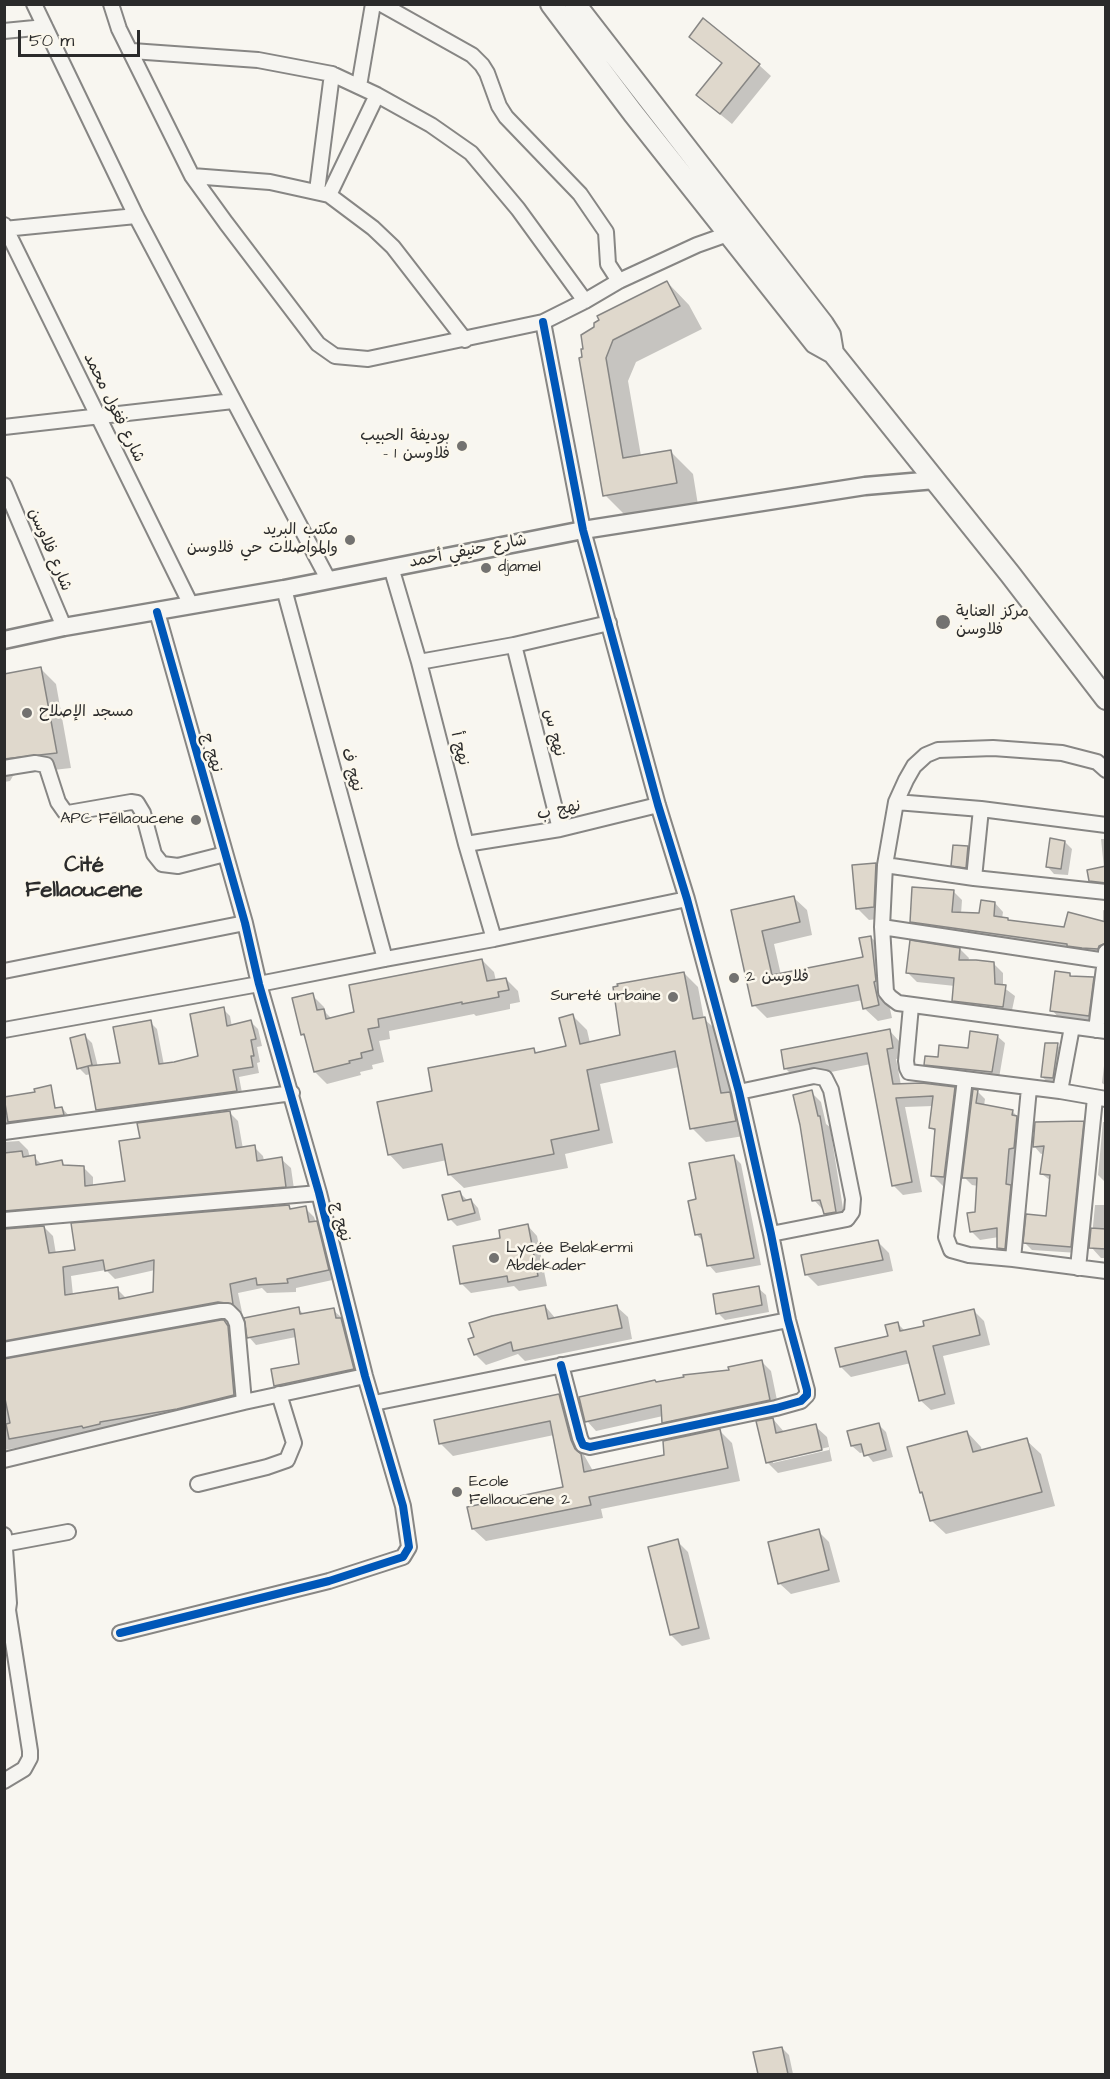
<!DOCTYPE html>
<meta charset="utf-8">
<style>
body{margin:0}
#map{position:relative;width:1110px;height:2079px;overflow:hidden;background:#f8f6f0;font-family:"Architects Daughter",sans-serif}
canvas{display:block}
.frame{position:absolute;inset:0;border:6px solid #2b2b2b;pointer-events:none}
.scale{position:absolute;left:18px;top:30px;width:122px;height:27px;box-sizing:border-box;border:3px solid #2b2b2b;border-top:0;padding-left:8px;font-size:18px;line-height:21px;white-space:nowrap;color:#2b2b2b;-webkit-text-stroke:4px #fbf7ec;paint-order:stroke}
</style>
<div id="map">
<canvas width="1110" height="2079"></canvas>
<div class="frame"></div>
<div class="scale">50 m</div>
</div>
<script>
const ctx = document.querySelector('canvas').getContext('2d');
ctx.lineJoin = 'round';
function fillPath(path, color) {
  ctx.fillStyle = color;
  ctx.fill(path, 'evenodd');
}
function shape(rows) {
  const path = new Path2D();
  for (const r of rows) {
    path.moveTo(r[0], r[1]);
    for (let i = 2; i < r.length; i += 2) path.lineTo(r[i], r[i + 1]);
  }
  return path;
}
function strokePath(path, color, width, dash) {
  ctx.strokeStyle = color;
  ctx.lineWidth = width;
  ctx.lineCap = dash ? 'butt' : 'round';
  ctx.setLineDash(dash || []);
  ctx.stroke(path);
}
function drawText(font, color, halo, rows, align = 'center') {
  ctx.font = font + ' "Architects Daughter","Playpen Sans Arabic",sans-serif';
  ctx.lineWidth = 5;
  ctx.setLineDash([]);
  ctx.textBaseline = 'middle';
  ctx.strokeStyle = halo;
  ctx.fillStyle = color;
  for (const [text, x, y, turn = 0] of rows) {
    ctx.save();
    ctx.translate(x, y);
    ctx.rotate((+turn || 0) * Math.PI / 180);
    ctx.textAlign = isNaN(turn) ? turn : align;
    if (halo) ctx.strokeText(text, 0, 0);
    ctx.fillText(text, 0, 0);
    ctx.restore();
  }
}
fillPath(shape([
 [691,37,759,65,771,76,732,124,710,106,723,64],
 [667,282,689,305,702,329,636,362,628,381,641,456,670,451,693,474,698,505,627,517,605,495,581,359],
 [41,669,56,684,71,768,18,774,13,776,10,781,4,782,4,676],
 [1101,839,1106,839,1106,888,1097,887,1091,880,1104,868],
 [1065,842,1072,849,1068,875,1054,874,1047,866],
 [968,848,975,855,973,874,960,872,953,865],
 [876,864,887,876,885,918,869,920,857,908],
 [953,891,962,900,961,914,981,915,995,903,1003,912,1002,919,1065,928,1103,923,1103,910,1106,911,1106,957,920,930,912,922],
 [793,897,807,910,812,935,774,944,781,975,864,958,871,937,884,950,887,995,892,1018,878,1021,864,1008,863,1000,767,1018,754,1005,733,911],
 [960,949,969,958,968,961,994,964,1003,973,1003,987,1015,996,1011,1015,963,1010,954,1001,955,986,917,982,908,973],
 [482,960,494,972,496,981,506,979,518,991,520,1002,510,1004,510,1009,476,1016,474,1014,389,1031,390,1039,379,1041,384,1062,372,1065,373,1069,360,1072,361,1075,327,1084,315,1072,307,1039,302,1034,312,995,324,1007,326,1013,332,1019,356,1013],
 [684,973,698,987,704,1019,719,1032,732,1097,743,1108,750,1135,706,1142,692,1128,679,1067,600,1084,613,1143,565,1154,568,1168,464,1188,449,1174,447,1160,403,1169,389,1154,434,1092,534,1050,538,1054,568,1048,573,1016,587,1030,590,1043,622,1036],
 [1070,974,1073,978,1093,979,1100,986,1096,1023,1059,1018,1052,1010],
 [223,1009,230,1016,232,1027,251,1022,258,1029,262,1046,257,1047,260,1062,257,1063,259,1073,239,1077,243,1098,105,1117,98,1110,91,1074,86,1075,79,1068,85,1036,92,1043,98,1067,121,1064,150,1022,157,1029,164,1065,199,1057],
 [889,1030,899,1041,903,1058,896,1059,901,1085,954,1088,965,1099,954,1187,943,1186,933,1176,937,1133,931,1128,933,1106,905,1107,922,1192,903,1195,893,1185,871,1064,796,1079,786,1069,782,1051],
 [997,1036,1005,1043,999,1078,933,1072,925,1064,969,1050],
 [1057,1045,1064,1052,1060,1085,1050,1084,1042,1077],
 [1104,1066,1106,1066,1106,1086,1102,1083],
 [977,1091,985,1099,984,1106,1012,1111,1020,1119,1018,1194,1006,1256,998,1248,999,1237,980,1240,972,1232,976,1213,978,1186,972,1185,964,1177],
 [811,1092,821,1102,826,1124,830,1127,845,1221,835,1223,814,1200],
 [54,1106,57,1109,62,1108,71,1118,4,1139,4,1116],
 [229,1112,238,1121,243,1149,254,1147,263,1156,264,1161,281,1159,291,1168,295,1196,4,1226,4,1142,19,1141,28,1150,30,1158,34,1157,42,1165,62,1162,66,1167,84,1168,93,1177,93,1186,127,1182,142,1139],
 [1083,1122,1090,1129,1078,1253,1032,1250,1025,1243,1048,1218,1051,1181,1042,1174,1045,1153,1041,1154,1034,1146],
 [1103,1122,1106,1122,1106,1183,1098,1175],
 [733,1156,741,1164,761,1265,716,1273,709,1265,703,1241,696,1234],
 [460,1193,468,1201,471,1200,478,1208,481,1220,457,1226,450,1219],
 [1095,1205,1106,1205,1106,1258,1101,1258,1091,1247],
 [288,1206,292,1210,305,1208,314,1217,316,1223,325,1232,337,1279,296,1288,296,1292,267,1293,262,1288,238,1293,242,1312,228,1311,4,1356,4,1230,44,1227,53,1236,56,1254,77,1252],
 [106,1270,115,1279,155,1270,154,1294,126,1298,117,1289,73,1295,71,1276],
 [528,1226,537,1236,547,1286,519,1291,514,1286,471,1293,461,1283,502,1239],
 [878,1242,889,1253,893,1271,818,1286,806,1274],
 [758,1288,766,1295,769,1312,725,1320,718,1313],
 [545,1306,556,1319,617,1307,628,1317,632,1339,525,1361,518,1354,486,1365,475,1354],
 [298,1309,305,1315,333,1310,341,1317,348,1326,360,1376,283,1393,275,1386,301,1365,296,1337,256,1345,249,1337],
 [973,1310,984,1321,990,1345,943,1356,955,1404,931,1410,920,1400,911,1363,851,1377,841,1367,890,1337,897,1323,905,1331,925,1327],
 [224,1322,233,1331,243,1404,92,1435,4,1450,4,1403],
 [762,1362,771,1371,779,1410,673,1432,664,1422,663,1416,596,1431,587,1421,657,1383,731,1371],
 [559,1395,571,1408,584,1455,593,1471,665,1456,720,1431,732,1443,740,1481,601,1509,603,1518,486,1541,473,1529,565,1489,554,1435,453,1456,440,1443],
 [773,1419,785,1433,815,1426,827,1437,832,1461,778,1473,767,1462],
 [829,1447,829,1450,773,1463,773,1460],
 [879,1425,886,1432,893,1457,873,1462,865,1452,860,1453,852,1446],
 [967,1432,981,1447,982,1451,1026,1440,1041,1454,1055,1506,946,1534,931,1520,925,1496,921,1492],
 [818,1531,829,1542,840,1582,791,1594,779,1583],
 [677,1541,688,1552,710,1639,682,1646,671,1635],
 [782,2048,789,2055,793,2074,759,2074,755,2054]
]), '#0003');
const building = shape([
 [703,18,760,64,720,114,696,95,722,63,689,37,703,18],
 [667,281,680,306,613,340,606,358,623,458,671,450,677,483,603,496,579,358,582,357,581,349,583,349,581,335,594,327,594,323,599,320,597,316,667,281],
 [41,667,57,753,4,759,4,674,41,667],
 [1050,838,1065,841,1061,869,1046,867,1050,838],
 [953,845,968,846,966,868,951,866,953,845],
 [876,863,874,907,856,909,852,865,876,863],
 [1106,866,1106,883,1089,881,1087,870,1106,866],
 [912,887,954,890,952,912,979,913,981,900,995,902,994,916,1008,918,1008,920,1064,927,1068,912,1106,922,1106,943,1099,946,1098,949,1082,948,1067,946,1067,944,910,922,912,887],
 [794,896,800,922,762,931,772,975,863,957,859,938,871,936,876,981,874,982,879,1005,863,1009,858,985,752,1006,731,910,794,896],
 [910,940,960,948,959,960,976,960,994,962,995,984,1006,985,1003,1007,952,1001,954,978,906,973,910,940],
 [482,959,487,981,506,978,509,990,498,992,499,997,462,1004,462,1002,378,1019,379,1027,368,1029,373,1050,361,1053,362,1058,349,1061,350,1063,314,1072,304,1034,301,1035,292,998,313,993,317,1010,324,1009,326,1019,354,1012,349,985,482,959],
 [1055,971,1070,973,1070,976,1094,977,1089,1016,1050,1011,1055,971],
 [684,972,693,1019,705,1017,721,1093,730,1092,736,1121,690,1129,675,1051,587,1070,599,1130,551,1140,554,1154,448,1175,442,1144,388,1155,377,1102,432,1091,428,1068,534,1048,535,1053,566,1046,559,1018,573,1014,580,1044,620,1035,613,987,618,986,617,984,684,972],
 [224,1007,227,1026,251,1020,256,1039,251,1040,254,1056,251,1056,253,1067,233,1070,237,1091,96,1110,88,1066,120,1063,113,1027,151,1020,159,1064,174,1062,198,1056,190,1014,224,1007],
 [890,1029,893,1048,887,1049,893,1084,922,1083,955,1087,944,1177,931,1176,935,1129,929,1128,933,1096,896,1098,912,1182,892,1186,867,1053,784,1069,781,1050,890,1029],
 [970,1031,998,1035,992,1072,924,1065,925,1056,938,1057,939,1045,968,1048,970,1031],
 [85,1034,92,1065,77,1069,70,1038,85,1034],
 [1045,1043,1058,1043,1053,1078,1041,1077,1045,1043],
 [51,1085,55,1108,62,1107,64,1115,8,1122,4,1097,35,1092,34,1089,51,1085],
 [973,1089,978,1090,976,1103,1013,1110,1012,1115,1017,1116,1014,1148,1009,1149,1006,1184,1011,1185,1005,1249,997,1248,997,1228,970,1232,967,1213,975,1212,977,1178,962,1178,973,1089],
 [812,1090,818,1116,820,1116,836,1212,824,1214,820,1200,812,1201,800,1125,793,1095,812,1090],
 [230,1111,236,1148,255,1145,257,1161,282,1157,286,1187,4,1211,4,1153,22,1151,23,1157,35,1155,36,1165,62,1160,63,1165,84,1166,85,1186,125,1181,119,1141,140,1138,137,1123,230,1111],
 [1084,1121,1071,1247,1023,1243,1026,1214,1046,1216,1050,1175,1040,1174,1044,1146,1033,1147,1035,1122,1084,1121],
 [734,1155,754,1258,707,1266,701,1234,695,1235,688,1201,696,1199,689,1163,734,1155],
 [460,1191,463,1201,471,1199,475,1213,448,1220,442,1195,460,1191],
 [289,1205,290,1209,306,1206,309,1222,317,1221,329,1270,287,1279,288,1283,257,1285,256,1278,230,1284,233,1304,218,1302,4,1341,4,1229,44,1226,49,1253,75,1250,71,1223,289,1205],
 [103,1260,105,1271,154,1260,153,1292,119,1299,118,1287,65,1295,63,1267,103,1260],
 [528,1224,538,1276,508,1282,507,1276,460,1284,453,1246,500,1238,499,1230,528,1224],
 [1091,1228,1106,1229,1106,1249,1089,1248,1091,1228],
 [878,1240,883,1260,805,1275,801,1255,878,1240],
 [759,1286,762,1305,716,1314,713,1294,759,1286],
 [545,1305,548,1319,617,1305,622,1328,513,1351,511,1342,474,1355,468,1339,474,1337,469,1323,492,1316,545,1305],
 [299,1307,300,1314,334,1308,336,1318,341,1318,354,1369,274,1386,271,1369,299,1364,294,1329,247,1338,244,1318,299,1307],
 [974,1309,980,1335,933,1346,945,1394,919,1401,906,1351,840,1367,835,1348,888,1336,885,1325,898,1322,900,1331,924,1326,923,1321,974,1309],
 [221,1320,224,1320,228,1326,234,1395,177,1409,100,1422,100,1424,83,1428,82,1426,9,1439,6,1424,10,1423,4,1394,4,1359,221,1320],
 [762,1360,770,1400,662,1423,661,1405,585,1422,579,1397,655,1380,656,1382,684,1377,683,1375,729,1370,728,1367,762,1360],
 [559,1394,571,1440,575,1449,581,1454,584,1472,664,1455,663,1441,720,1429,728,1468,589,1497,591,1505,472,1529,467,1507,563,1487,550,1421,439,1444,434,1420,559,1394],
 [773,1418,776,1433,816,1424,822,1450,766,1463,756,1421,773,1418],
 [879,1423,886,1450,864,1456,861,1444,851,1446,847,1431,879,1423],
 [967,1431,973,1452,1027,1438,1042,1492,930,1521,922,1492,920,1493,907,1447,967,1431],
 [819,1529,829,1570,778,1584,768,1542,819,1529],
 [678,1539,699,1628,670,1635,648,1547,678,1539],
 [782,2047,788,2074,758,2074,753,2052,782,2047]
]);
fillPath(building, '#dfd8cc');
strokePath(building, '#878684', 1.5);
const minor = shape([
 [34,4,136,216,328,579],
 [111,4,119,29,192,176,226,223,318,344,335,356,368,359,543,322,585,301,619,281,697,245,728,234],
 [381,4,472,55,482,65,487,73,499,106,506,117,580,194,606,232,608,264,619,281],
 [4,31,45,27],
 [132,51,258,60,332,74,377,95,431,125,471,153,518,209,585,301],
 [359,86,373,4],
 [192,176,270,182,329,195,373,228,393,247,465,340],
 [317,191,332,74],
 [329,195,377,95],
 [4,225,191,605],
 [4,229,136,216],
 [543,322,583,530,658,805,687,899,739,1092,771,1234,788,1320,807,1390,807,1395,801,1401,776,1408,590,1447,583,1445,580,1438,561,1365],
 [4,427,233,401],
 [4,485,64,627],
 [391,567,419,662,466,844,494,939],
 [284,589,385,959],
 [514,645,560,829],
 [419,662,514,645,609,623],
 [4,768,35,763,46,765,58,802,65,812,68,813,131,802,137,803,143,813,154,854,162,864,178,866,225,854],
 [1106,770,1097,762,1062,753,993,748,938,750,926,755,914,766,906,780,896,802,885,865,882,927,886,992,890,997,898,1003,1106,1031],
 [896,802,981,809,1106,825],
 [466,844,560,829,658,805],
 [885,865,974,878,1106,892],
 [974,878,981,809],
 [882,927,1106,961],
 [4,971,245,923],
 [911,1006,906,1061,907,1068,909,1072,1060,1091,1106,1099],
 [4,1030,259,984,385,959,494,939,687,899],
 [1096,1030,1106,952],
 [965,1079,946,1237,951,1250,969,1255,1013,1259,1106,1271],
 [1060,1091,1072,1027],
 [739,1092,814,1076,825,1078,831,1090,853,1199,852,1212,847,1219,771,1234],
 [4,1132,292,1093],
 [4,1220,319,1193],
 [1013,1259,1029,1088],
 [1078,1268,1095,1098],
 [4,1350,220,1311,228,1311,234,1317,237,1324,244,1402],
 [374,1403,788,1320],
 [4,1460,244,1402,365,1376],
 [198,1484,267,1467,287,1460,294,1443,279,1394],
 [4,1535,9,1603,8,1610,4,1610],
 [4,1544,68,1532],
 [120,1633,329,1581,403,1557,409,1547,403,1506,365,1376,319,1193,259,984,245,923,157,612],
 [4,1781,24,1769,30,1758,30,1751,8,1610]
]);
const tertiary = shape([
 [4,640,64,627,284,589,583,530,865,486,935,480]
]);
const secondary = shape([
 [551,4,633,113,815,343,833,353,1010,574,1106,699],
 [575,4,823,324,830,335,833,353]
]);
strokePath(minor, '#878684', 18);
strokePath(tertiary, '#878684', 21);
strokePath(secondary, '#878684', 24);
strokePath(minor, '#f6f5f1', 14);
strokePath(tertiary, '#f6f5f1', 16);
strokePath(secondary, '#f6f5f1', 20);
strokePath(shape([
 [543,322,583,530,658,805,687,899,739,1092,771,1234,788,1320,807,1390,807,1395,801,1401,776,1408,590,1447,583,1445,580,1438,561,1365],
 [120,1633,329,1581,403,1557,409,1547,403,1506,365,1376,319,1193,259,984,245,923,157,612]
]), '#0057b8', 8);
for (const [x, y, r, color] of [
 [462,446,6,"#737270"],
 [350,540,6,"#737270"],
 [486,568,6,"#737270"],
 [943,622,8,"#737270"],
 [27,713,6,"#737270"],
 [196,820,6,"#737270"],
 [734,978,6,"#737270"],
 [673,997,6,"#737270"],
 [494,1258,6,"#737270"],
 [457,1492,6,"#737270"]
]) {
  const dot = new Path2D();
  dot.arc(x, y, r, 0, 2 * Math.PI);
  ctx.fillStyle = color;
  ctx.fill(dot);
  strokePath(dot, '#fbf7ec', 2);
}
drawText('16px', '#2b2b2b', '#fbf7ec', [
 ["شارع فغول محمد",113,408,64],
 ["شارع فلاوسن",49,550,67],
 ["شارع حنيفي أحمد",468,552,-11],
 ["نهج س",553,733,76],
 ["نهج أ",459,749,76],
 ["نهج ج",211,753,74],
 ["نهج ف",351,770,75],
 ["نهج ب",559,811,-12],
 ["نهج ج",340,1222,76]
]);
drawText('16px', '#2b2b2b', '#fbf7ec', [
 ["بوديفة الحبيب",450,437,"right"],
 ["- فلاوسن 1",450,455,"right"],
 ["مكتب البريد",338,531,"right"],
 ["والمواصلات حي فلاوسن",338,549,"right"],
 ["djamel",498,568],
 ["مركز العناية",956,613],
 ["فلاوسن",956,631],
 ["مسجد اﻹصلاح",39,713],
 ["APC Fellaoucene",184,820,"right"],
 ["فلاوسن 2",746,978],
 ["Sureté urbaine",661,997,"right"],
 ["Lycée Belakermi",506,1249],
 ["Abdekader",506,1267],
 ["Ecole",469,1483],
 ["Fellaoucene 2",469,1501]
], 'left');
drawText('bold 22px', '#2b2b2b', '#fbf7ec', [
 ["Cité",84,866],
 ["Fellaoucene",84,891]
]);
</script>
